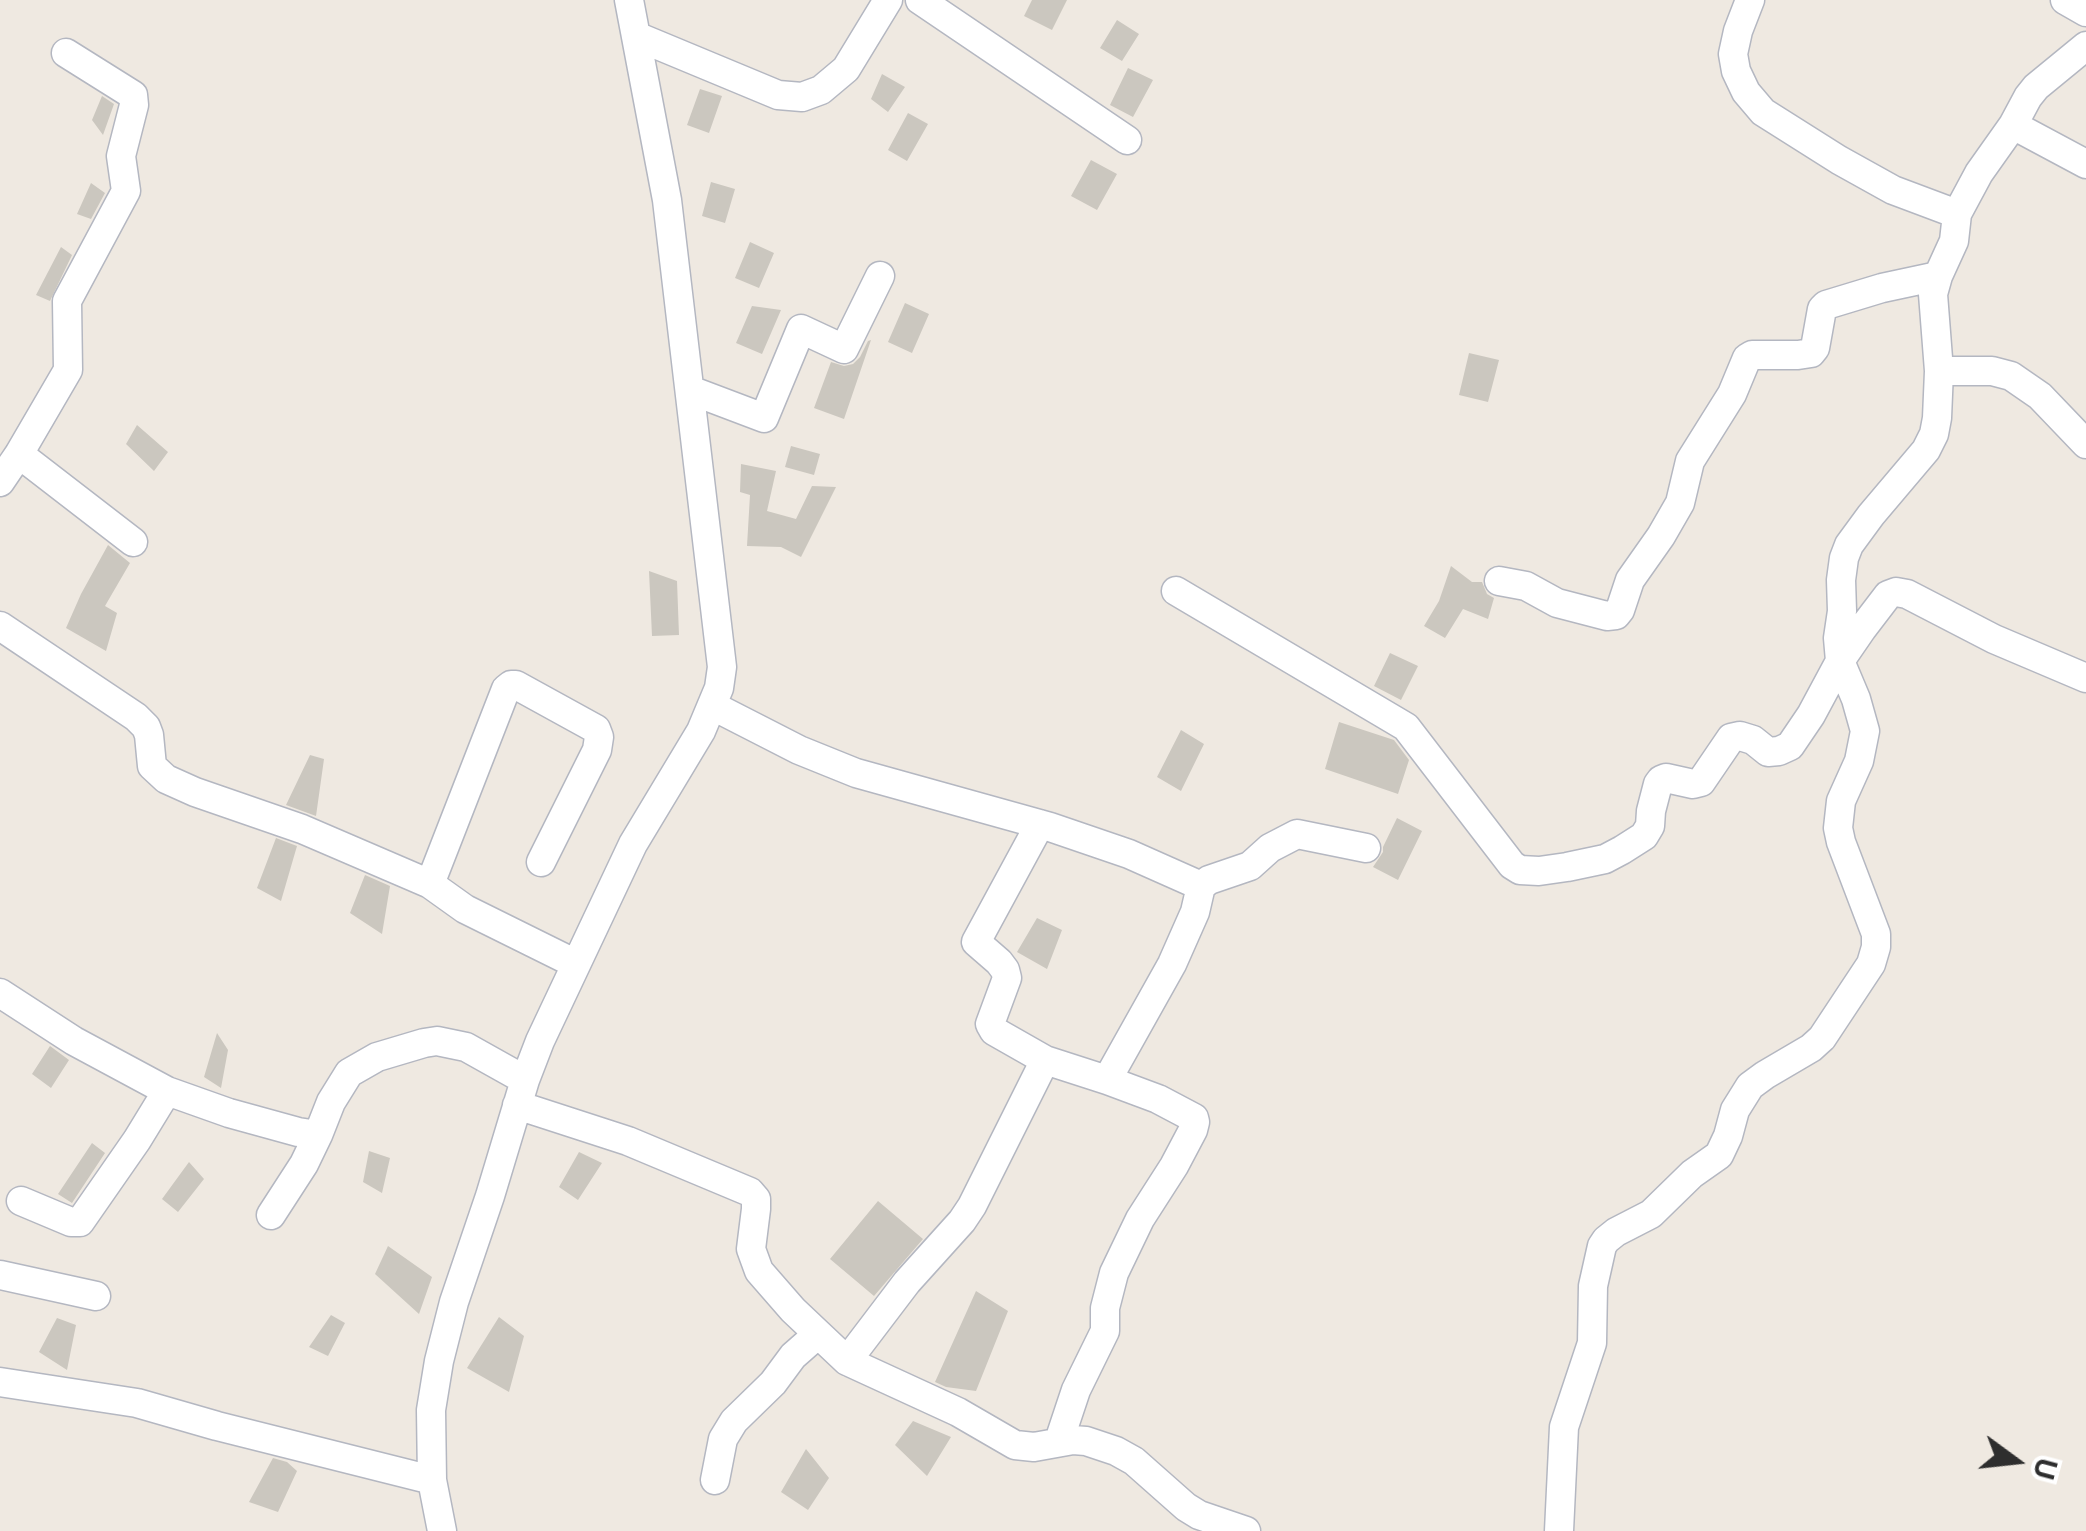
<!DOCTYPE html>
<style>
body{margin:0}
#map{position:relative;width:2086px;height:1531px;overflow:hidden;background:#efe9e1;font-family:Inter,sans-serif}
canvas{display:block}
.north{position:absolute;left:1966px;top:1411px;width:100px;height:100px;-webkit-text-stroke:8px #fff;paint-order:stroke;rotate:105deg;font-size:28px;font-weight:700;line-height:40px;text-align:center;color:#2e2e2e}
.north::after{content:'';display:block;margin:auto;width:35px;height:45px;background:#2e2e2e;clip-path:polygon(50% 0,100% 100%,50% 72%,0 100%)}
</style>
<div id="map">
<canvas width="2086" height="1531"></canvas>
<div class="north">U</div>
</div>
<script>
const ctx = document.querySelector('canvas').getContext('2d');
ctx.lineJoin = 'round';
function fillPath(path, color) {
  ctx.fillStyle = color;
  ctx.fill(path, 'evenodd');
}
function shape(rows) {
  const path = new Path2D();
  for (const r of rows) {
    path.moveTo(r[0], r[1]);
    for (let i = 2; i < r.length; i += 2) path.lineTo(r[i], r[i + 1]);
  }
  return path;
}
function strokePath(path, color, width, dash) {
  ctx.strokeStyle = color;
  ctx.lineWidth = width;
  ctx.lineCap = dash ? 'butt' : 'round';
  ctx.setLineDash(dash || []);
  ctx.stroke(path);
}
fillPath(shape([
 [1032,0,1067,0,1052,30,1024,16],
 [1117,20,1139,34,1122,61,1100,48],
 [1128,68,1153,80,1133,117,1110,105],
 [882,74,905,87,888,112,871,99],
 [700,89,722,96,709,133,687,125],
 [102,96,114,104,103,135,92,120],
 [908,113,928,124,907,161,888,150],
 [1091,160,1117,174,1097,210,1071,196],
 [711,182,735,189,725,223,702,216],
 [91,183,105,193,91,219,77,214],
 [750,242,774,253,759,288,735,278],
 [61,247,72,255,50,301,36,295],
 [905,303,929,314,912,353,888,342],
 [752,306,781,310,762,354,736,343],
 [871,340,844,419,814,408,831,362,844,366,853,364,860,357,868,341],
 [1469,353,1499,360,1488,402,1459,395],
 [137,425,168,452,154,471,126,444],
 [791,446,820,454,814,475,785,467],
 [741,464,776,471,767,511,796,519,812,486,836,487,801,557,781,547,747,546,750,495,740,492],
 [108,545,130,563,105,606,117,613,106,651,66,628,81,594],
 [1451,566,1472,582,1482,582,1487,594,1494,598,1488,619,1463,609,1445,638,1424,626,1439,601],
 [649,571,677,581,679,635,652,636],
 [1390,653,1418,666,1401,700,1374,686],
 [1339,722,1394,740,1409,760,1398,794,1325,769],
 [1181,730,1204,744,1181,791,1157,777],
 [310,755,324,759,316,816,286,805],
 [1397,818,1422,831,1398,880,1373,867,1383,852,1383,847],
 [276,838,297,846,281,901,257,888],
 [365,875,390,886,382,934,350,913],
 [1037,918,1062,930,1047,969,1017,952],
 [217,1033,228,1050,221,1088,204,1077],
 [50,1046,69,1060,51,1088,32,1074],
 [92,1143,105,1153,72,1203,58,1194],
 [369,1151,390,1158,382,1193,363,1182],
 [579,1152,602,1163,578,1200,559,1187],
 [189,1162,204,1179,178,1212,162,1199],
 [878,1201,923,1239,874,1296,830,1259],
 [388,1246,432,1277,419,1314,375,1274],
 [976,1291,1008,1311,976,1391,946,1387,935,1382],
 [331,1315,345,1323,328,1356,309,1347],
 [499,1317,524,1336,509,1392,467,1368],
 [57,1318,76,1325,67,1370,39,1352],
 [913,1421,951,1437,927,1476,895,1445],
 [806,1449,829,1478,808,1510,781,1492],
 [273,1458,287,1462,297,1471,278,1512,249,1502]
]), '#cbc7bf');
const minor = shape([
 [920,0,1127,140],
 [1750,0,1738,31,1733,54,1736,71,1746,92,1763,112,1839,160,1893,190,1957,214],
 [2065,0,2086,12],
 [636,36,778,95,802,97,821,90,846,69,888,0],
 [2013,125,2086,164],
 [1939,371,1992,371,2011,376,2040,396,2086,444],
 [690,390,764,418,801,329,844,349,880,276],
 [19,454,133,542],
 [0,482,19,454,68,370,67,301,126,191,121,156,134,105,133,95,66,53],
 [1499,581,1526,586,1557,603,1607,616,1616,615,1620,610,1630,580,1661,536,1680,503,1690,461,1732,394,1747,358,1752,355,1798,355,1811,353,1815,348,1822,309,1826,305,1882,288,1938,276],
 [1176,591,1406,727,1512,865,1520,870,1539,871,1567,867,1605,859,1622,850,1644,836,1650,826,1651,811,1658,784,1661,780,1666,778,1693,784,1701,782,1731,738,1740,736,1753,740,1768,752,1779,751,1790,746,1811,715,1840,661,1862,629,1888,595,1896,592,1907,594,1994,639,2086,678],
 [0,626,136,717,146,727,149,735,152,766,166,779,195,792,302,829,430,884,465,909,576,964],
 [713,706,799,750,856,773,1050,827,1129,854,1201,886,1195,912,1172,964,1107,1080],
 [1040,824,976,942,999,962,1005,970,1007,978,990,1024,994,1031,1045,1060,1107,1080,1158,1099,1194,1118,1195,1122,1193,1130,1174,1166,1140,1219,1114,1273,1105,1308,1105,1331,1076,1390,1059,1441],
 [430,884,506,689,511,685,516,685,596,729,599,737,597,750,541,862],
 [1201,886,1209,880,1250,866,1270,848,1297,834,1366,848],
 [0,993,74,1041,167,1091,229,1113,298,1132,318,1135,331,1102,349,1073,377,1057,424,1043,437,1041,466,1047,525,1080],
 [517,1105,628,1141,750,1192,756,1199,756,1209,751,1249,759,1271,793,1310,847,1361,958,1412,1015,1445,1034,1447,1073,1440,1086,1441,1116,1451,1134,1461,1186,1507,1199,1515,1246,1531],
 [21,1201,71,1222,80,1222,137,1140,167,1091],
 [271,1215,304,1164,318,1135],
 [0,1275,96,1296],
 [847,1361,907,1282,962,1221,972,1206,1045,1060],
 [0,1382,137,1403,217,1426,432,1480],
 [715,1480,723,1439,734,1421,773,1383,793,1356,818,1334],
 [442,1531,432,1480,431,1410,439,1361,454,1302,490,1196,525,1080,540,1041,633,844,701,731,719,688,722,667,667,200,629,0],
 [1559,1531,1564,1427,1592,1343,1593,1286,1602,1246,1606,1240,1616,1232,1651,1214,1692,1174,1719,1155,1728,1136,1735,1110,1750,1086,1765,1075,1811,1048,1822,1038,1871,964,1876,947,1876,934,1841,842,1838,828,1841,801,1859,761,1865,731,1856,699,1840,661,1838,638,1842,611,1841,580,1844,558,1849,545,1871,515,1926,450,1934,434,1937,418,1939,371,1933,294,1938,276,1954,241,1957,214,1979,173,2013,125,2028,97,2036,87,2086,46]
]);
strokePath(minor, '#b4b7c1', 31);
strokePath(minor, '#fff', 28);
</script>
